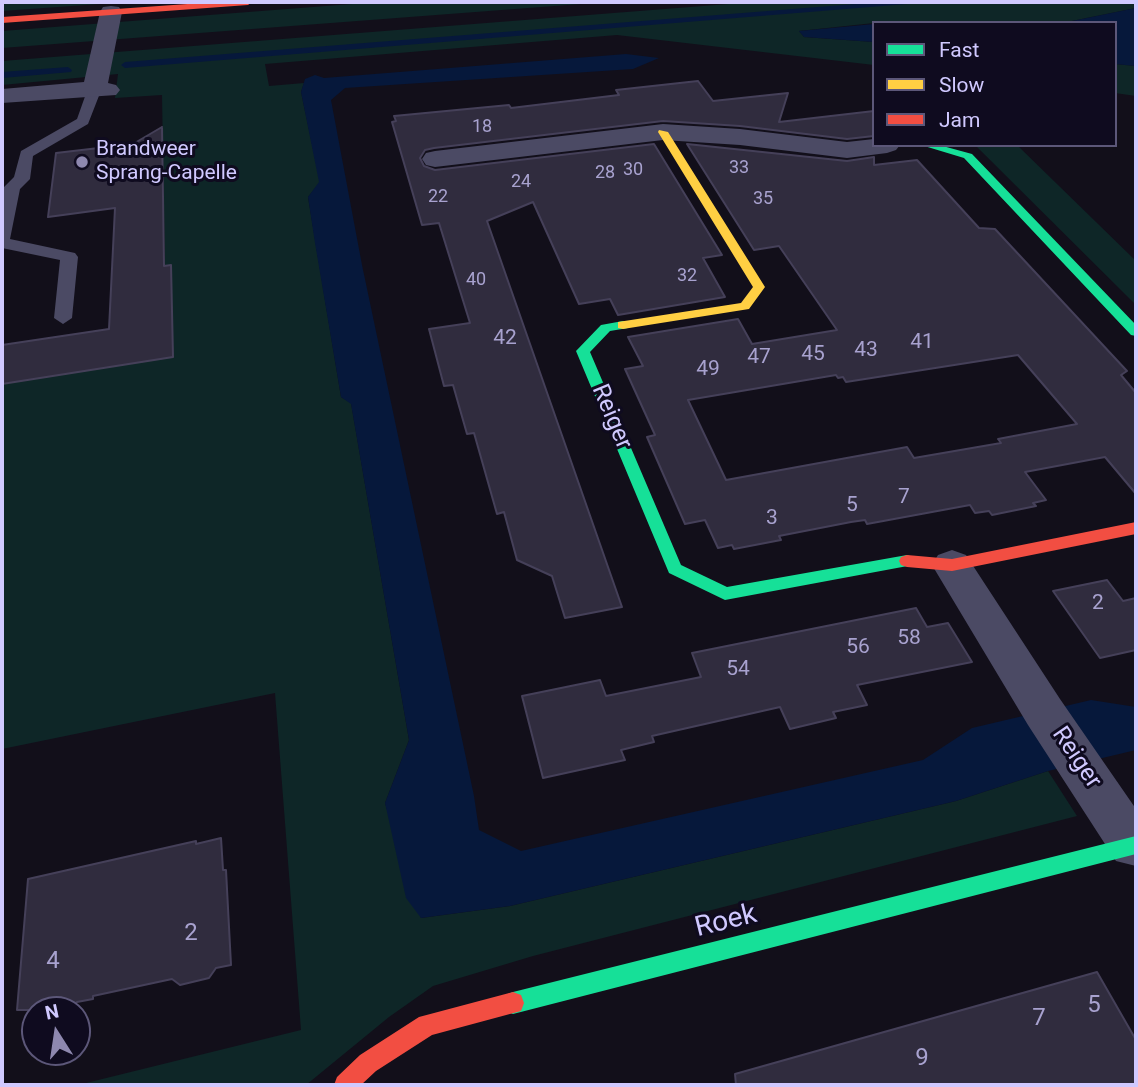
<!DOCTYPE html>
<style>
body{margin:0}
#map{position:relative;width:1138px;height:1087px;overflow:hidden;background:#120f1a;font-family:Roboto,sans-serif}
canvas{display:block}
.frame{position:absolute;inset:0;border:4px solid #d0c9ff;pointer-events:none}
.legend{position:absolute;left:872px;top:21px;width:245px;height:126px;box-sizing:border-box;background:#0f0b1f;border:2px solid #5c5779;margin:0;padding:9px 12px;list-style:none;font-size:21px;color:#d0c9ff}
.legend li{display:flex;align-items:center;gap:14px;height:35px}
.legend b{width:35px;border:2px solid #5c5779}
.north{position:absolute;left:21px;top:996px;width:70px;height:70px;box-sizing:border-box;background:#0f0b1f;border:2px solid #5c5779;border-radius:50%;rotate:348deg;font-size:19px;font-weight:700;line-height:28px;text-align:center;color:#d0c9ff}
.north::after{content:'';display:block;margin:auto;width:24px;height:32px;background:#8e88af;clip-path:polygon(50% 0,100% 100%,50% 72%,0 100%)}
</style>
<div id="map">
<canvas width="1138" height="1087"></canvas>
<div class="frame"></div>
<ul class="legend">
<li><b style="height:9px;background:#16e098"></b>Fast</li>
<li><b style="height:9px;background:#ffcf43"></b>Slow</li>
<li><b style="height:9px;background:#f24e42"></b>Jam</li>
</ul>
<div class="north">N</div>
</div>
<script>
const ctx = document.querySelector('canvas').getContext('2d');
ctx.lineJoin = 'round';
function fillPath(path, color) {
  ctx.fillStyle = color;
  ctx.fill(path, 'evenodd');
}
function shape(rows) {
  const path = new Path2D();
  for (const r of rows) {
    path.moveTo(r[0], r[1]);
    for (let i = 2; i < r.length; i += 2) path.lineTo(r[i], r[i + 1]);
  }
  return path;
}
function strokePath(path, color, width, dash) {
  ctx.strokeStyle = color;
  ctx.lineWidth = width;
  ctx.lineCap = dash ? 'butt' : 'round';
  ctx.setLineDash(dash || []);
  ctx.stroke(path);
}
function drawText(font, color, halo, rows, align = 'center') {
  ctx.font = font + ' Roboto,sans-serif';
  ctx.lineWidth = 6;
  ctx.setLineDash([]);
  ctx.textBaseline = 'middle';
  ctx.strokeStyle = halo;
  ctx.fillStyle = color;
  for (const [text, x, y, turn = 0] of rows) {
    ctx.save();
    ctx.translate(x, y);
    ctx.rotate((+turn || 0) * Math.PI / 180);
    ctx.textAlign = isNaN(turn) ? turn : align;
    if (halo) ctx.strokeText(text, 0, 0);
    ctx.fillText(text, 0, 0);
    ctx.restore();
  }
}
fillPath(shape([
 [2,2,128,2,2,11],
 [378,2,607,2,2,48,2,31],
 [754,2,1136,2,1136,8,1072,21,874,23,799,31,804,37,874,42,874,65,617,35,265,64,269,86,304,83,301,92,320,182,308,197,341,397,351,403,409,740,385,803,421,918,510,906,956,801,1048,771,1077,816,533,956,433,986,389,1017,306,1085,78,1085,301,1030,275,693,2,749,2,346,166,322,162,95,115,98,118,74,2,85,2,61],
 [1115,64,1136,66,1136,96,1115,93],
 [975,145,1017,145,1136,261,1136,305]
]), '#0e2627');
fillPath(shape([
 [1136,8,1136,66,1115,64,1115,23,985,23,1072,21],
 [874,24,874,42,804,37,799,31],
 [626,54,659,58,633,69,345,88,331,100,362,265,474,796,479,830,521,851,923,760,972,728,1091,700,1136,707,1136,750,1048,771,956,801,510,906,421,918,406,898,385,803,409,740,351,404,341,397,315,243,308,197,319,182,301,92,305,79,315,75,324,78]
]), '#06183b');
fillPath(shape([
 [881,2,911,2,907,4,125,68,121,65,125,62,881,2],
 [68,67,72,70,71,72,2,78,2,72,68,67]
]), '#06183b');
const building = shape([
 [698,81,713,101,788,93,779,122,874,111,874,136,847,139,740,126,663,121,434,148,425,150,420,158,424,166,435,170,654,144,722,255,703,258,725,297,618,315,610,299,579,304,533,202,487,221,622,607,565,618,552,576,517,560,504,512,497,514,474,433,467,434,453,385,444,386,429,329,470,323,439,223,422,225,392,122,396,121,394,116,509,105,511,108,619,95,616,90,698,81],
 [162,127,164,266,171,265,173,357,2,384,2,345,109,329,115,208,48,217,56,153,133,144,162,127],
 [687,144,847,161,874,157,874,165,917,160,979,228,995,229,1127,371,1121,375,1136,393,1136,494,1105,457,1025,472,1046,500,1033,503,1036,506,992,515,989,511,975,513,970,505,867,524,865,520,851,522,779,536,781,540,734,549,732,545,718,548,705,520,685,524,647,437,655,435,625,369,643,366,628,337,738,319,752,344,837,330,779,246,754,250,687,144],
 [1018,355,1077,424,998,439,1001,443,914,458,907,447,726,480,688,400,836,375,838,378,843,377,846,382,1018,355],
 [1107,580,1123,601,1136,598,1136,650,1100,658,1053,591,1107,580],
 [916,608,927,627,948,623,972,662,857,685,867,705,833,712,836,718,790,729,780,707,652,736,654,742,621,750,625,760,543,778,522,696,600,680,606,696,701,677,692,653,916,608],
 [221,838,223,870,226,870,231,965,216,968,209,978,180,985,172,979,93,996,93,999,77,1002,71,1010,17,1010,28,879,196,841,196,844,221,838],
 [1097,972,1136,1040,1136,1085,736,1085,735,1074,1097,972]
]);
fillPath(building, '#302c3e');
strokePath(building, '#454059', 2);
fillPath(shape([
 [95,84,102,88,88,124,33,156,30,179,20,189,10,239,75,253,78,257,72,318,63,324,54,318,60,260,2,248,2,198,4,187,14,177,21,151,77,119,88,88,95,84]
]), '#4b4a64');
fillPath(shape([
 [111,6,119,7,122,12,108,83,116,85,120,90,116,95,2,103,2,89,84,82,100,12,103,7,111,6],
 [663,124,740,129,847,142,874,139,874,145,900,145,896,150,887,153,847,158,740,145,663,140,435,167,426,165,422,159,426,153,435,151,663,124],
 [952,550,966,555,1060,699,1136,809,1136,866,1116,861,1028,725,932,565,938,555,952,550]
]), '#4b4a64');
fillPath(shape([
 [921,145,939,145,972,154,1136,325,1136,336,1131,335,964,158,921,145],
 [623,321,628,322,628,328,610,331,590,352,681,565,727,587,907,555,913,557,915,561,913,565,725,600,669,573,576,351,601,325,623,321],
 [1136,836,1136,854,513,1014,505,1011,502,1003,505,995,513,992,1136,836]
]), '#16e098');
fillPath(shape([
 [659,130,668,132,765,287,749,309,623,329,618,328,618,322,741,303,753,287,658,132,659,130]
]), '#ffcf43');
fillPath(shape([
 [216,2,252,2,248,5,2,23,2,17,216,2],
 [1136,522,1136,534,952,571,907,567,901,565,899,561,901,557,907,555,952,559,1136,522],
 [513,992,521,995,524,1003,521,1011,432,1035,376,1071,361,1085,334,1085,337,1077,360,1055,419,1017,513,992]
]), '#f24e42');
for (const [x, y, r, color] of [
 [82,162,7,"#8e88af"]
]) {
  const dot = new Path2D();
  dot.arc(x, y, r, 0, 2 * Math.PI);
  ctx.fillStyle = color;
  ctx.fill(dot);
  strokePath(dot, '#0f0b1f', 2.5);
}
drawText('18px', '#a8a2cf', null, [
 ["18",482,127],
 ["33",739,168],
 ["30",633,170],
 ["28",605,173],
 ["24",521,182],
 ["22",438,197],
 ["35",763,199],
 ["32",687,276],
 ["40",476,280]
]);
drawText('21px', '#d0c9ff', '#0f0b1f', [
 ["Brandweer",96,150],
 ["Sprang-Capelle",96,174]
], 'left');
drawText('21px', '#a8a2cf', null, [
 ["42",505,339],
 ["41",922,343],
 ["43",866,351],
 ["45",813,355],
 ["47",759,358],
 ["49",708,370],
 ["7",904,498],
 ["5",852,506],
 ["3",772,519],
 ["2",1098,604],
 ["58",909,639],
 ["56",858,648],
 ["54",738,670]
]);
drawText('24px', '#d0c9ff', '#0f0b1f', [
 ["Reiger",611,417,67],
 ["Reiger",1076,758,56]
]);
drawText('24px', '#a8a2cf', null, [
 ["2",191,934],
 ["4",53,962],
 ["5",1094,1006],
 ["7",1039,1019],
 ["9",922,1059]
]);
drawText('28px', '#d0c9ff', '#0f0b1f', [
 ["Roek",726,922,-14]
]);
</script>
